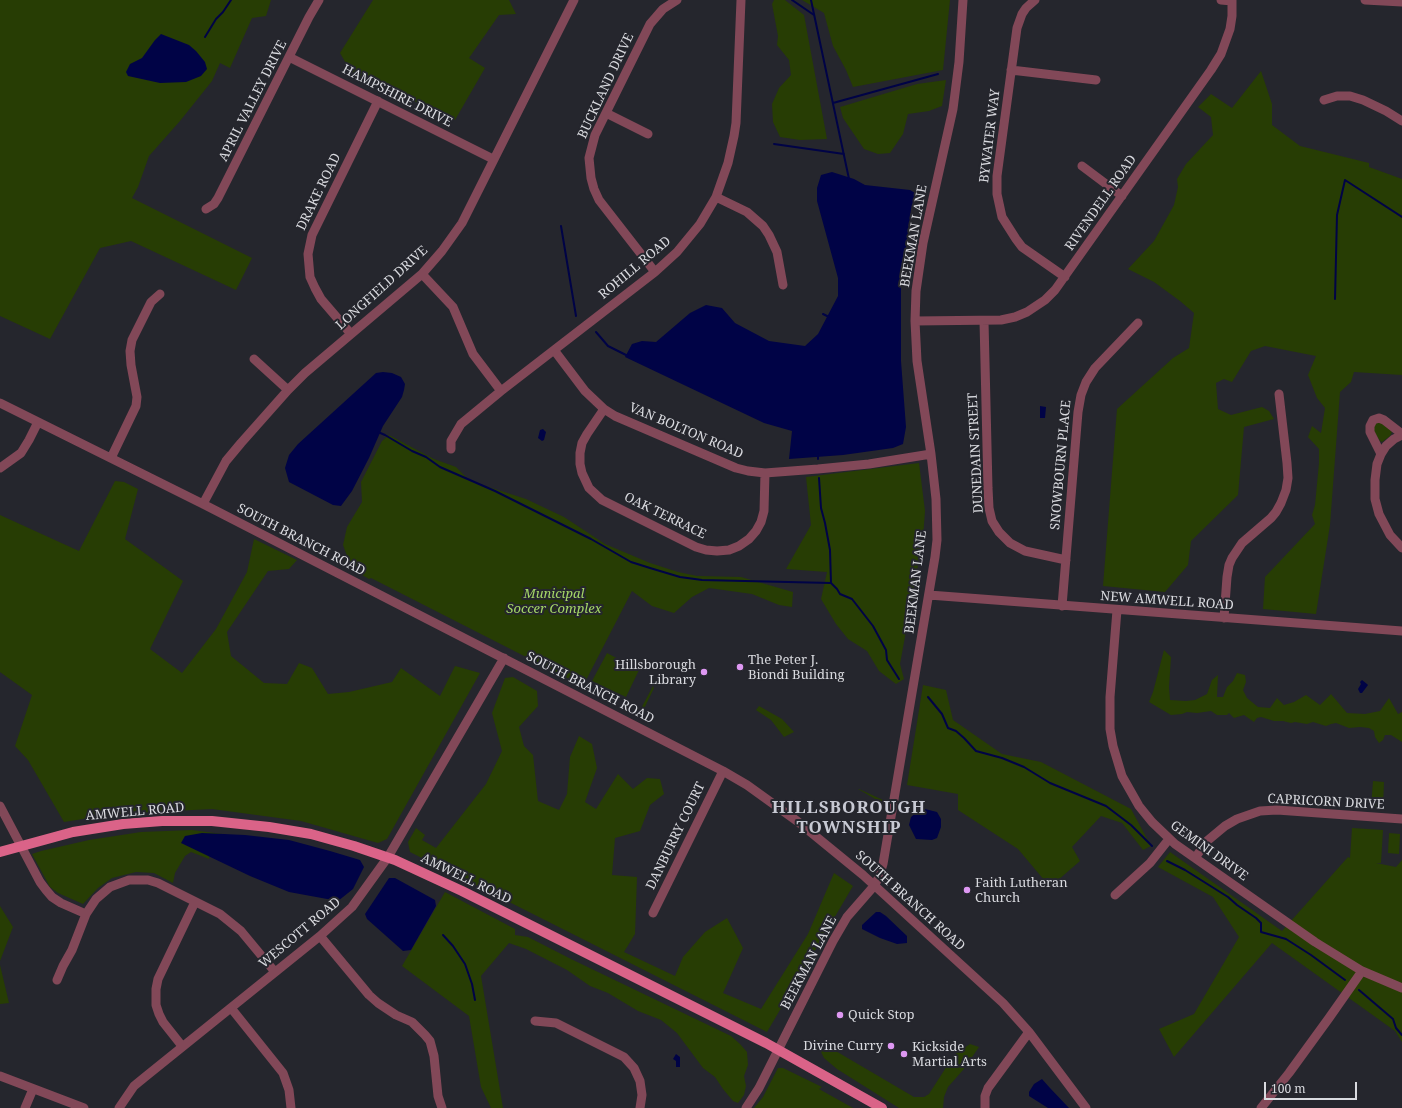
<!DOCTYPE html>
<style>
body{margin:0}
#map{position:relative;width:1402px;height:1108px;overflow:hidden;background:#25262d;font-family:"Noto Serif",serif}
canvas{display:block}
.scale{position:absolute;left:1264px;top:1082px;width:93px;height:18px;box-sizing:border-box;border:2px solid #d9dadf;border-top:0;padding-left:5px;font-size:12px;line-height:14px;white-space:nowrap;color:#d9dadf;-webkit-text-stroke:3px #25262d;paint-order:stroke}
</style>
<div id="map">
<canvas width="1402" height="1108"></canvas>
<div class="scale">100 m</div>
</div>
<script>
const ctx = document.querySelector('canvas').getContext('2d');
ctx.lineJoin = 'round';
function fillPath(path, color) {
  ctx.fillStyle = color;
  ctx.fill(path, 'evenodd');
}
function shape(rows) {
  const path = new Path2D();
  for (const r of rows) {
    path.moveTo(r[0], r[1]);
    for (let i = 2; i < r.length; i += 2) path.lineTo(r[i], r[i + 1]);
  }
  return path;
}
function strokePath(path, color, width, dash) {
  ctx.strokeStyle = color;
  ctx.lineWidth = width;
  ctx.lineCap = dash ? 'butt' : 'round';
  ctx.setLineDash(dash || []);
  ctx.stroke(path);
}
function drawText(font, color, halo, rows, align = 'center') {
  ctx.font = font + ' "Noto Serif",serif';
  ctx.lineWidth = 4;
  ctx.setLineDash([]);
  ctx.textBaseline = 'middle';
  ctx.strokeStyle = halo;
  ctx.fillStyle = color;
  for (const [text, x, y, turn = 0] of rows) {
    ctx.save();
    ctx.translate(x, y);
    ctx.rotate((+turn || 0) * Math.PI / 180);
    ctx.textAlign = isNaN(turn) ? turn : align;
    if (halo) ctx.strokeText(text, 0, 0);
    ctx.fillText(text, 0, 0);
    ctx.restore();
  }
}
fillPath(shape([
 [0,0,271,0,266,16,252,18,230,68,220,63,212,81,180,121,149,156,138,187,132,198,252,258,236,290,131,241,100,248,50,339,0,316],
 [373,0,509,0,516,14,499,15,469,58,485,68,455,120,351,72,340,53],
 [774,0,785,0,804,15,827,139,800,140,780,137,773,122,772,104,779,88,791,75,789,60,777,45,778,36,772,4],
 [802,0,950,0,943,70,853,87,846,70,833,46,824,13],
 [1261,71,1272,104,1272,125,1300,146,1369,163,1369,167,1402,179,1402,375,1354,372,1351,382,1340,392,1330,525,1316,614,1263,609,1265,577,1315,524,1312,515,1315,505,1319,463,1319,449,1308,437,1312,426,1321,433,1325,408,1317,398,1308,375,1316,356,1265,346,1251,351,1232,382,1224,379,1216,383,1218,409,1231,415,1262,407,1269,411,1274,419,1244,427,1238,495,1191,541,1188,565,1165,592,1103,586,1117,409,1173,358,1189,348,1194,313,1180,301,1154,282,1128,269,1154,241,1174,205,1178,187,1177,179,1186,164,1213,135,1211,117,1198,107,1211,94,1232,108],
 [946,80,942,106,929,111,908,114,903,134,890,153,878,154,864,149,843,118,840,107,917,84],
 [1380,421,1392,432,1390,436,1382,442,1380,441,1376,435,1372,426],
 [389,435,434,459,456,467,470,481,526,499,564,517,605,544,650,563,678,572,697,576,741,577,793,592,792,607,779,605,752,594,709,588,692,597,674,613,652,606,632,591,583,686,371,578,369,579,343,564,347,556,343,545,347,527,362,502,361,482,382,441],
 [919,463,925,511,923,538,900,664,904,679,896,684,879,671,867,651,848,639,836,624,821,599,827,572,786,569,811,525,806,477],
 [115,481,124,482,138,489,125,539,183,581,150,649,182,673,216,629,247,572,254,539,297,560,289,569,268,571,227,632,231,656,264,683,287,684,299,663,312,668,328,694,349,692,392,682,401,668,440,696,455,666,480,673,387,839,378,843,301,821,212,809,115,814,64,822,28,760,15,746,32,695,0,672,0,515,79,551],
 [1164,650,1171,657,1169,687,1170,700,1186,701,1195,700,1207,694,1212,680,1218,675,1217,697,1223,697,1227,687,1233,681,1237,673,1245,675,1246,682,1243,690,1247,698,1258,707,1270,708,1277,698,1284,705,1294,702,1306,695,1320,705,1331,694,1347,713,1365,714,1380,711,1389,698,1398,714,1402,712,1402,742,1391,735,1385,735,1383,740,1379,743,1375,737,1374,731,1369,728,1360,727,1349,728,1336,723,1331,724,1326,726,1313,722,1307,724,1295,722,1291,723,1283,721,1274,721,1261,717,1257,718,1254,722,1244,715,1234,718,1229,713,1227,715,1217,715,1211,711,1197,713,1187,712,1182,714,1171,715,1149,702,1153,692],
 [607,653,639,670,626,697,592,681],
 [513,677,537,691,538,706,519,727,524,746,533,755,538,801,559,810,567,794,570,757,579,736,592,744,597,768,585,802,596,809,618,774,633,789,647,778,660,779,664,794,650,805,640,831,615,838,612,875,637,877,635,934,624,952,675,976,683,957,705,932,727,918,743,948,723,993,761,1009,808,934,834,873,853,886,767,1032,410,852,408,842,416,828,425,835,422,840,436,848,486,784,502,751,492,713,505,678],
 [923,685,946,690,953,720,1002,754,1041,762,1131,809,1151,846,1143,850,1122,823,1101,816,1072,847,1080,861,1050,887,1018,849,958,810,958,794,907,785],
 [653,686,654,688,640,717,638,717,637,716],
 [759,706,782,719,794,732,784,737,771,720,756,710],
 [1373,781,1384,782,1383,807,1371,807],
 [858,789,859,789,883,800,884,802,882,803],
 [1352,828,1383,830,1381,863,1376,863,1396,867,1402,860,1402,1042,1395,1031,1272,943,1174,1057,1159,1029,1194,1014,1239,937,1213,897,1158,867,1170,852,1282,931,1348,857,1350,858],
 [192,830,244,837,211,843,209,859,191,852,185,856,175,873,173,883,154,873,136,872,112,878,98,888,83,904,58,893,50,887,32,854,41,851,89,840,141,832],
 [1389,833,1400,834,1399,854,1388,853],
 [445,892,515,929,515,935,528,937,571,959,731,1036,740,1044,747,1052,748,1065,744,1076,746,1086,744,1095,738,1103,733,1101,723,1089,715,1077,703,1068,677,1033,661,1020,638,1011,608,993,590,986,567,970,526,949,509,943,481,976,503,1108,491,1108,481,1087,469,1016,402,966],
 [0,906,13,927,0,961],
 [0,965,9,1003,0,1004],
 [817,1040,914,1097,924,1097,929,1094,954,1055,970,1044,979,1047,963,1070,948,1087,944,1097,943,1108,899,1108,837,1069,824,1058,821,1052],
 [778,1068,783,1068,822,1087,819,1089,853,1108,754,1108,763,1097]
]), '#273d04');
fillPath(shape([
 [161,34,189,45,196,51,205,62,207,69,201,76,186,82,160,83,128,76,126,72,130,64,142,58,155,40],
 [832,172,854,179,865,185,910,190,915,193,911,209,901,285,901,361,906,427,903,444,893,448,843,455,789,459,792,431,764,423,625,357,632,344,642,341,656,342,690,313,706,305,722,308,735,323,769,341,805,346,818,334,838,296,838,278,817,201,817,188,821,175],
 [383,372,392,373,401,377,405,384,404,390,402,397,383,426,369,458,352,491,341,506,333,505,289,482,285,468,289,455,298,444,376,373],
 [1040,406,1046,407,1045,418,1040,418],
 [543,429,546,432,544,440,542,441,538,438,540,430],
 [1362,680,1367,684,1368,685,1362,693,1360,693,1358,689,1361,684,1360,682],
 [925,809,937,812,941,819,941,827,937,838,932,840,916,839,909,825,911,817,917,812],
 [202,833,245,835,289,840,330,851,360,860,364,867,353,889,338,901,289,892,250,876,181,843,185,836],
 [389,878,395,878,435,900,436,906,411,950,403,951,367,919,365,914],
 [876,912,880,912,886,916,907,936,907,943,897,944,880,938,862,929,862,925],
 [676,1054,680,1057,680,1067,676,1067,676,1061,673,1059],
 [1042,1079,1050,1088,1069,1108,1048,1108,1029,1096,1029,1092,1034,1084]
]), '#000346');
strokePath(shape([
 [792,0,814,15],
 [811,0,849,179],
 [205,37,216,19,223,12,231,0],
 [833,103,938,74],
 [774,144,844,154],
 [561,226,576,316],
 [1335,299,1337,215,1345,180,1402,217],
 [823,314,829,317],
 [596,332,608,346,628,356],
 [378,432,385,435,412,451,426,457,440,467,495,491,591,539,631,562,650,568,680,577,702,580,831,583,837,589,840,594,852,599,873,626,886,650,887,660,899,679],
 [818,454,818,459],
 [819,478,821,508,825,523,830,550,831,583],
 [928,697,942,714,948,728,956,731,964,738,976,751,1002,758,1024,767,1050,783,1106,806,1131,825,1152,846],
 [1167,861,1185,870,1228,897,1237,905,1256,918,1261,923,1261,932,1286,939,1311,955,1345,980],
 [443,935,453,946,465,964,472,984,475,1000],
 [1359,990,1393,1019,1396,1028,1402,1035]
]), '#000346', 2);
strokePath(shape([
 [1035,0,1026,8,1022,14,1017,28,997,176,997,194,1002,217,1016,239,1022,247,1065,277],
 [1221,0,1232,1],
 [1365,0,1402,2],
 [289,57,493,159],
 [1011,70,1096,80],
 [1324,100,1337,96,1350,96,1363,100,1386,111,1402,121],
 [606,113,648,134],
 [1082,166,1122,196],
 [716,197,747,212,763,226,769,235,777,252,783,285],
 [206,209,214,204,218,198,309,17,319,0],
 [655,272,599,200,594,189,591,178,589,158,595,135,650,24,663,9,677,0],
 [422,274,453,307,473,354,501,391],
 [915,321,1001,320,1015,317,1027,312,1045,300,1055,290,1211,70,1221,54,1230,29,1232,16,1232,0],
 [984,321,988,488,989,508,992,521,999,532,1010,543,1025,551,1066,560],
 [351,334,321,299,315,288,310,277,308,254,312,235,378,101],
 [554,350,585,391,604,409,615,416,736,468,748,471,765,473,818,469,869,464,931,454],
 [254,359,288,390],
 [0,403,203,504,723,771,747,785,797,821,863,875,1003,1003,1029,1032,1086,1108],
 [604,409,587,434,582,443,580,453,580,464,582,473,589,488,602,500,696,547,706,550,717,551,729,550,739,546,749,539,756,531,761,522,764,511,765,473],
 [1402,435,1394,439,1386,446,1381,454,1377,464,1375,480,1375,499,1379,514,1390,535,1402,548],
 [451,449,451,441,461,424,501,391,655,272,677,252,700,224,716,197,728,163,734,136,736,123,741,0],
 [1381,454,1370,432,1370,426,1373,420,1379,418,1384,420,1402,434],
 [111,458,136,406,137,397,131,365,130,351,132,340,151,302,160,294],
 [0,468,21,453,29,440,38,422],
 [203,504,226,461,241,443,288,390,305,373,422,274,442,251,462,223,574,0],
 [929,595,1402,631],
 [1062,606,1078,412,1081,395,1086,382,1095,368,1138,323],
 [1117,610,1110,697,1110,729,1113,746,1122,776,1139,806,1152,822,1175,844,1315,942,1362,971,1402,988],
 [1224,618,1227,577,1229,565,1232,558,1242,543,1271,518,1276,512,1281,503,1286,490,1288,478,1287,463,1279,394],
 [0,806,40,882,46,890,52,897,61,903,86,914],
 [1195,858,1207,841,1225,826,1237,819,1260,811,1277,810,1402,819],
 [1115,895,1150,863,1169,839],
 [653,913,723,771],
 [320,936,369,995,378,1003,396,1015,412,1022,425,1035,430,1041,434,1056,438,1096,442,1108],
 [57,980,63,966,72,950,86,914,96,899,110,887,129,880,148,880,158,883,220,914,241,931,275,972],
 [231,1008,283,1073,289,1090,291,1108],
 [535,1021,556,1023,624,1057,634,1068,640,1081,642,1095,640,1108],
 [182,1046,163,1022,159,1014,156,1005,156,989,158,979,195,902],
 [0,1076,84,1108],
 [25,1108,33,1089],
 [119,1108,134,1086,145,1077,320,936,352,907,388,857,504,658],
 [746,1108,759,1088,833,941,847,917,874,886,879,877,883,864,935,557,937,540,936,499,931,454,917,361,915,321,916,291,923,243,953,109,959,62,963,0],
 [985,1108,985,1096,988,1088,1029,1032],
 [1261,1108,1289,1073,1329,1018,1362,971]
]), '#824858', 9);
strokePath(shape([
 [0,852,73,832,123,824,162,821,212,821,269,827,311,834,354,846,395,860,462,891,766,1043,882,1108]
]), '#da6388', 10);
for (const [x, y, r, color] of [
 [740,667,4,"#de98f2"],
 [704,672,4,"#de98f2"],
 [967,890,4,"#de98f2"],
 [840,1015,4,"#de98f2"],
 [891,1046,4,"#de98f2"],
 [904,1054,4,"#de98f2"]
]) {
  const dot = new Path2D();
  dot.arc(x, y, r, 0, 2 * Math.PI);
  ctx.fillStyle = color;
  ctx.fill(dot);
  strokePath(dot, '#25262d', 1.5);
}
drawText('13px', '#d9dadf', '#25262d', [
 ["BUCKLAND DRIVE",606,86,-65],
 ["HAMPSHIRE DRIVE",397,96,27],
 ["APRIL VALLEY DRIVE",253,101,-63],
 ["BYWATER WAY",990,136,-83],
 ["DRAKE ROAD",319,192,-64],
 ["RIVENDELL ROAD",1101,203,-55],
 ["BEEKMAN LANE",914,236,-80],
 ["ROHILL ROAD",635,268,-40],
 ["LONGFIELD DRIVE",382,288,-42],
 ["VAN BOLTON ROAD",686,431,23],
 ["DUNEDAIN STREET",976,453,-93],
 ["SNOWBOURN PLACE",1061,465,-85],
 ["OAK TERRACE",665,516,26],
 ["SOUTH BRANCH ROAD",301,540,27],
 ["BEEKMAN LANE",916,582,-83],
 ["NEW AMWELL ROAD",1167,601,4],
 ["SOUTH BRANCH ROAD",590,688,27],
 ["CAPRICORN DRIVE",1326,802,3],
 ["AMWELL ROAD",135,812,-5],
 ["DANBURRY COURT",676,836,-64],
 ["GEMINI DRIVE",1209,851,36],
 ["AMWELL ROAD",466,879,26],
 ["SOUTH BRANCH ROAD",910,901,42],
 ["WESCOTT ROAD",300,933,-40],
 ["BEEKMAN LANE",809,963,-62]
]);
drawText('italic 13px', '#a5d767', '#25262d', [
 ["Municipal",554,594],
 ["Soccer Complex",554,609]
]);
drawText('13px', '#d9dadf', '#25262d', [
 ["The Peter J.",748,660],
 ["Biondi Building",748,675],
 ["Hillsborough",696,665,"right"],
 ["Library",696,680,"right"],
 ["Faith Lutheran",975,883],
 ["Church",975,898],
 ["Quick Stop",848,1015],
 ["Divine Curry",883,1046,"right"],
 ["Kickside",912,1047],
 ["Martial Arts",912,1062]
], 'left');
ctx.letterSpacing = '1px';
drawText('bold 17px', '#c7c9d3', '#25262d', [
 ["HILLSBOROUGH",849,808],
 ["TOWNSHIP",849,828]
]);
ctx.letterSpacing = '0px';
</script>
